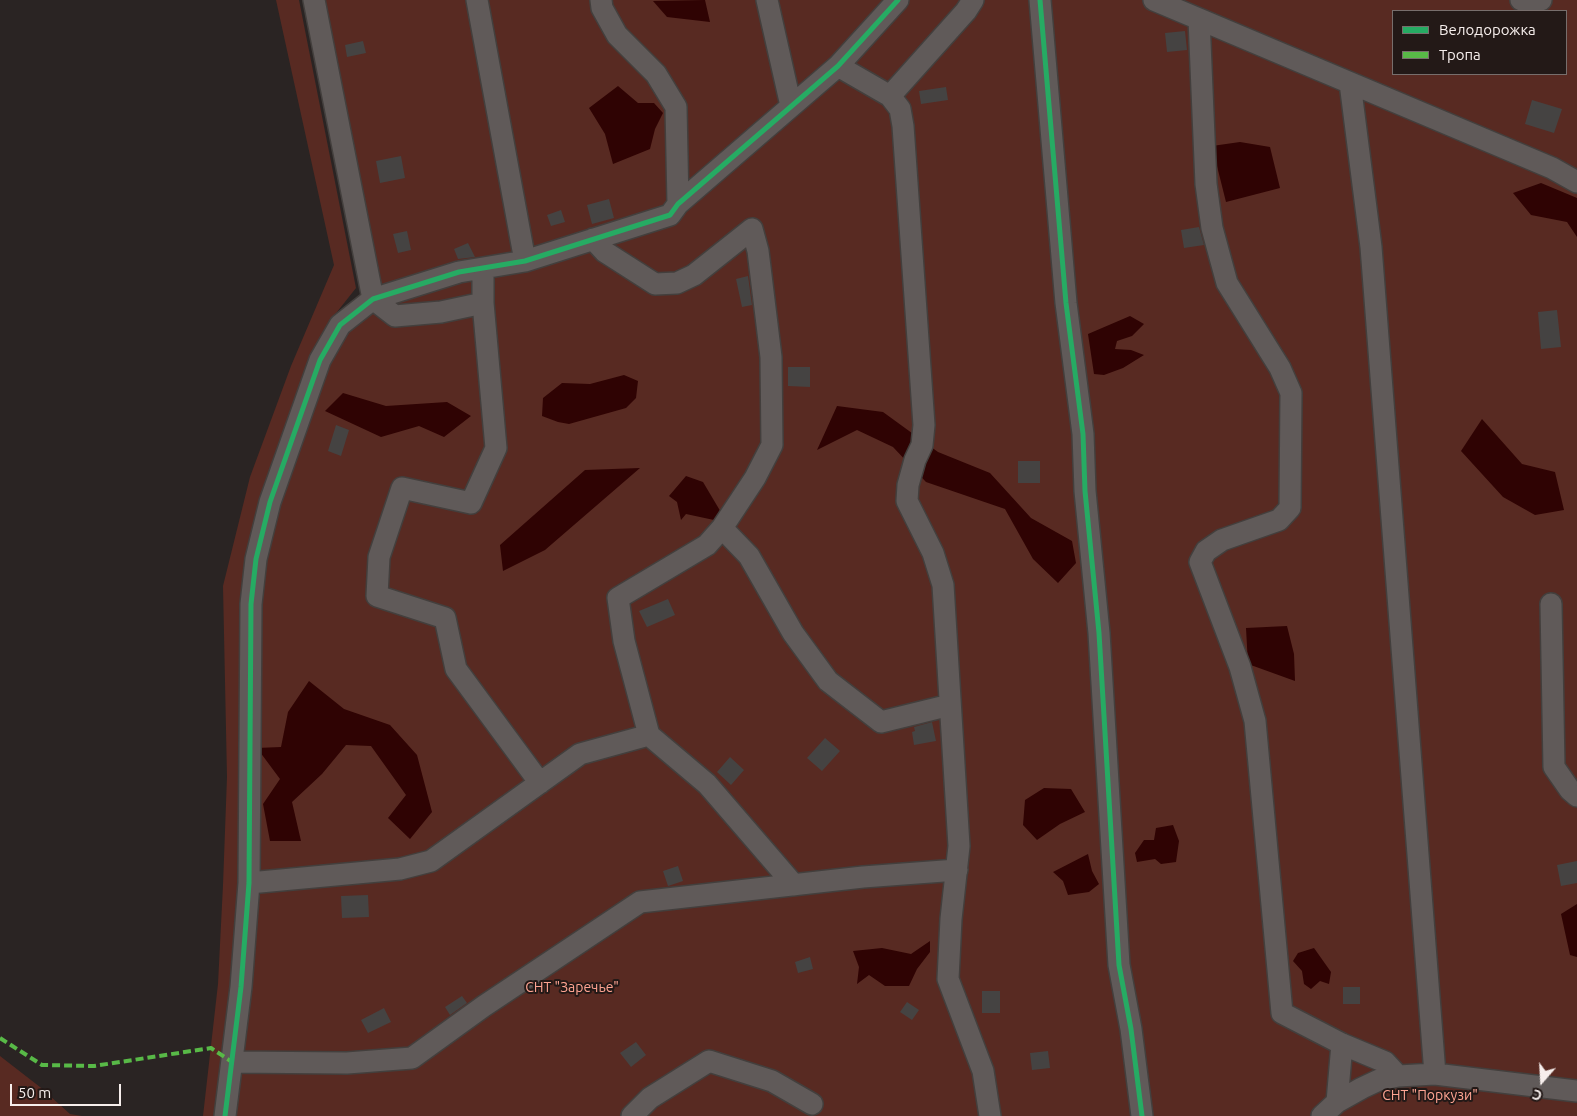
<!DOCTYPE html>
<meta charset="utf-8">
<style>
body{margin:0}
#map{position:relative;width:1577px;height:1116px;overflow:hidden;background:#2a2423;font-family:Ubuntu,sans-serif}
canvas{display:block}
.legend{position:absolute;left:1392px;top:10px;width:175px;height:65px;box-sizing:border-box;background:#231917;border:1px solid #776e6c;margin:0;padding:6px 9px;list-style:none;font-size:15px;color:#f6eeec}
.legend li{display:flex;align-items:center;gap:10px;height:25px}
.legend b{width:25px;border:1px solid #776e6c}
.north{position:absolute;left:1517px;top:1056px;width:50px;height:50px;-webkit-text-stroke:4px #231917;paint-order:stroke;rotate:199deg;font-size:14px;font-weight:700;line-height:20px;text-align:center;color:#f6eeec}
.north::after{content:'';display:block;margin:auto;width:18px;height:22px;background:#f6eeec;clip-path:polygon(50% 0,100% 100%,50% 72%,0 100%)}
.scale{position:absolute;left:10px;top:1084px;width:111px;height:22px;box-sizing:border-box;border:2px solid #f6eeec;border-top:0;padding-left:6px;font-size:15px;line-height:18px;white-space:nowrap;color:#f6eeec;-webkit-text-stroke:4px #231917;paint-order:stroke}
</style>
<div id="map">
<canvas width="1577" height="1116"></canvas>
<ul class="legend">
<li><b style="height:6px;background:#26ab63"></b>Велодорожка</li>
<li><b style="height:6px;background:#58b947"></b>Тропа</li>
</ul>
<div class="north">С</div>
<div class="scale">50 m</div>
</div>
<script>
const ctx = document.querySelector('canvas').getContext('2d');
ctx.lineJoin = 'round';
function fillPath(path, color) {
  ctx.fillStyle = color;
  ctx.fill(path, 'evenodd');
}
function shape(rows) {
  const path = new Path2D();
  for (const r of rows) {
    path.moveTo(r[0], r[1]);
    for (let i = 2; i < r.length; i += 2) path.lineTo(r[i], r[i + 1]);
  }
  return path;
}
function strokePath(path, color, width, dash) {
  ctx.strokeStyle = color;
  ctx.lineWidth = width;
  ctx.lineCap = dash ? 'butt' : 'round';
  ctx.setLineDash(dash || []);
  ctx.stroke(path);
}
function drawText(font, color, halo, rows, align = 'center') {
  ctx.font = font + ' Ubuntu,sans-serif';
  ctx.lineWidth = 4;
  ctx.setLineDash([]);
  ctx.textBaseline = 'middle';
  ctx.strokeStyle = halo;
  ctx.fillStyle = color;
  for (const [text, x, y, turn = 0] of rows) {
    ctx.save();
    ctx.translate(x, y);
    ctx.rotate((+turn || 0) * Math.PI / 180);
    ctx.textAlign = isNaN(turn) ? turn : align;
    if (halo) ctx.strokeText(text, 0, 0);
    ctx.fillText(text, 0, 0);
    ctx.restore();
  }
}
fillPath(shape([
 [276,0,299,0,356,288,333,317,265,490,237,928,217,1116,203,1116,218,984,223,885,227,777,223,586,250,477,291,366,334,265],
 [314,0,1577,0,1577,1116,225,1116,232,1062,251,604,320,360,373,299],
 [1393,11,1566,11,1566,74,1393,74],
 [0,1056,40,1087,70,1114,82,1116,0,1116]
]), '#582a22');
fillPath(shape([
 [705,0,710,22,667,17,653,1],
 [618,86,638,103,654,103,663,113,655,129,650,149,613,164,605,134,589,108],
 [1240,142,1270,147,1280,188,1226,202,1212,146],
 [1541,183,1577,198,1577,237,1567,222,1531,215,1513,193],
 [1130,316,1144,324,1132,336,1117,341,1115,349,1131,350,1144,355,1123,368,1104,375,1094,374,1088,334],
 [624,375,638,381,636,398,626,408,569,424,558,422,542,416,543,398,562,383,590,384],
 [343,393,386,406,447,402,471,416,444,437,419,426,381,437,325,411],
 [837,406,883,412,938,452,990,473,1031,518,1072,541,1076,563,1058,583,1033,559,1005,509,926,482,893,447,857,430,817,450],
 [1482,419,1522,464,1555,472,1564,510,1535,515,1503,497,1461,451],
 [640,468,545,550,503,571,500,545,585,470],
 [686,476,703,482,722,514,714,520,686,514,681,520,677,502,669,496],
 [1287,626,1294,654,1295,681,1248,664,1246,628],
 [309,681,344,709,390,725,417,755,432,812,410,839,388,818,406,795,371,746,346,745,322,774,292,802,301,841,270,841,263,804,280,779,257,748,281,747,288,712],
 [1044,788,1071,789,1085,812,1060,824,1037,840,1023,825,1025,800],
 [1173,825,1179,841,1176,862,1161,864,1155,859,1137,862,1135,853,1144,840,1154,840,1156,828],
 [1088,854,1092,871,1099,884,1089,892,1068,895,1063,881,1053,872],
 [1577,904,1577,957,1570,955,1561,914],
 [930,941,930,952,917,969,909,986,885,986,869,975,857,984,859,967,853,951,882,948,911,954],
 [1314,948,1331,972,1329,984,1320,981,1311,989,1304,984,1302,971,1293,961,1298,953]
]), '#2f0303');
fillPath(shape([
 [1185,31,1187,50,1167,52,1165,33],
 [363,41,366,53,347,57,345,45],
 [946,87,948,100,921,104,919,91],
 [1532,100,1562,109,1554,133,1525,124],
 [401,156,405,178,380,183,376,161],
 [609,199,614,218,592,224,587,205],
 [561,210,565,222,551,226,547,215],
 [1199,227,1204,245,1184,248,1181,230],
 [407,231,411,250,398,253,393,234],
 [468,243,475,257,458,259,454,249],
 [748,276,752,305,742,307,736,279],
 [1557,310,1561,347,1541,349,1538,312],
 [788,367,810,367,810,387,788,386],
 [336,425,349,430,341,456,328,451],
 [1018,461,1040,461,1040,483,1018,483],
 [668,599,675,615,647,627,639,611],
 [932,722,936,741,914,745,912,732,915,731,914,727],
 [825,738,840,751,822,771,807,758],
 [730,757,744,770,731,785,717,772],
 [1577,861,1577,883,1561,886,1557,865],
 [678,866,683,881,668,886,663,871],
 [368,895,369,917,342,918,341,896],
 [810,957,813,969,798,973,795,962],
 [1343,987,1360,987,1360,1004,1343,1004],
 [982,991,1000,991,1000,1013,982,1013],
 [462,996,467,1003,450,1015,445,1007],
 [907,1002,919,1010,912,1020,900,1012],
 [384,1008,391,1022,368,1033,361,1020],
 [636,1042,646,1055,631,1067,620,1053],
 [1048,1051,1050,1068,1032,1070,1030,1053]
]), '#454342');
const minor = shape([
 [314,0,373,299,395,316,441,312,483,303],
 [477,0,525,261],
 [601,0,602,8,617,35,656,74,676,107,678,204],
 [767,0,791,106],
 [1040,0,1066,303,1083,434,1085,491,1099,633,1119,965,1131,1029,1142,1116],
 [1154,0,1552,168,1577,182],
 [1521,0,1528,2,1541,0],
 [1199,19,1206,184,1212,228,1227,283,1280,368,1291,393,1290,508,1279,520,1222,540,1206,551,1200,562,1240,667,1255,721,1282,1013,1342,1044,1385,1062,1398,1076],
 [838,66,890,96,900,109,903,126,924,425,922,445,915,460,908,485,907,501,933,553,943,585,959,846,951,919,948,979,983,1071,990,1116],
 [1350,83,1371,247,1435,1074],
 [890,96,966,11,973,0],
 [593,239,605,252,655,284,677,283,694,275,752,229,758,251,771,357,772,445,755,478,722,528,707,545,618,598,624,641,649,735,707,784,794,885],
 [483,268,483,303,496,448,471,503,402,488,379,557,377,596,445,618,456,669,540,783],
 [722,528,749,556,793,633,828,681,881,722,950,705],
 [1551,604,1554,767,1570,790,1577,796],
 [249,883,400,869,431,861,580,754,649,735],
 [232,1062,347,1063,412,1058,484,1006,640,902,863,877,957,870],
 [1337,1102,1342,1044],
 [225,1116,241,987,249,883,251,604,256,559,270,502,320,360,340,325,373,299,459,272,525,261,670,215,678,204,838,66,898,0],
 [632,1116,650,1098,709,1061,772,1081,812,1104],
 [1322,1116,1337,1102,1362,1088,1379,1080,1398,1076,1435,1074,1577,1091]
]);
strokePath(minor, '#433f3d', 24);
strokePath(minor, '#605a59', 21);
strokePath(shape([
 [0,1038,42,1065,94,1066,211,1048,232,1062]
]), '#58b947', 4, [8, 4]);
strokePath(shape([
 [1040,0,1066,303,1083,434,1085,491,1099,633,1119,965,1131,1029,1142,1116],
 [225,1116,241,987,249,883,251,604,256,559,270,502,320,360,340,325,373,299,459,272,525,261,670,215,678,204,838,66,898,0]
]), '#26ab63', 5);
drawText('14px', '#ffa492', '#231917', [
 ["СНТ \"Заречье\"",572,987],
 ["СНТ \"Поркузи\"",1430,1095]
]);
</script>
